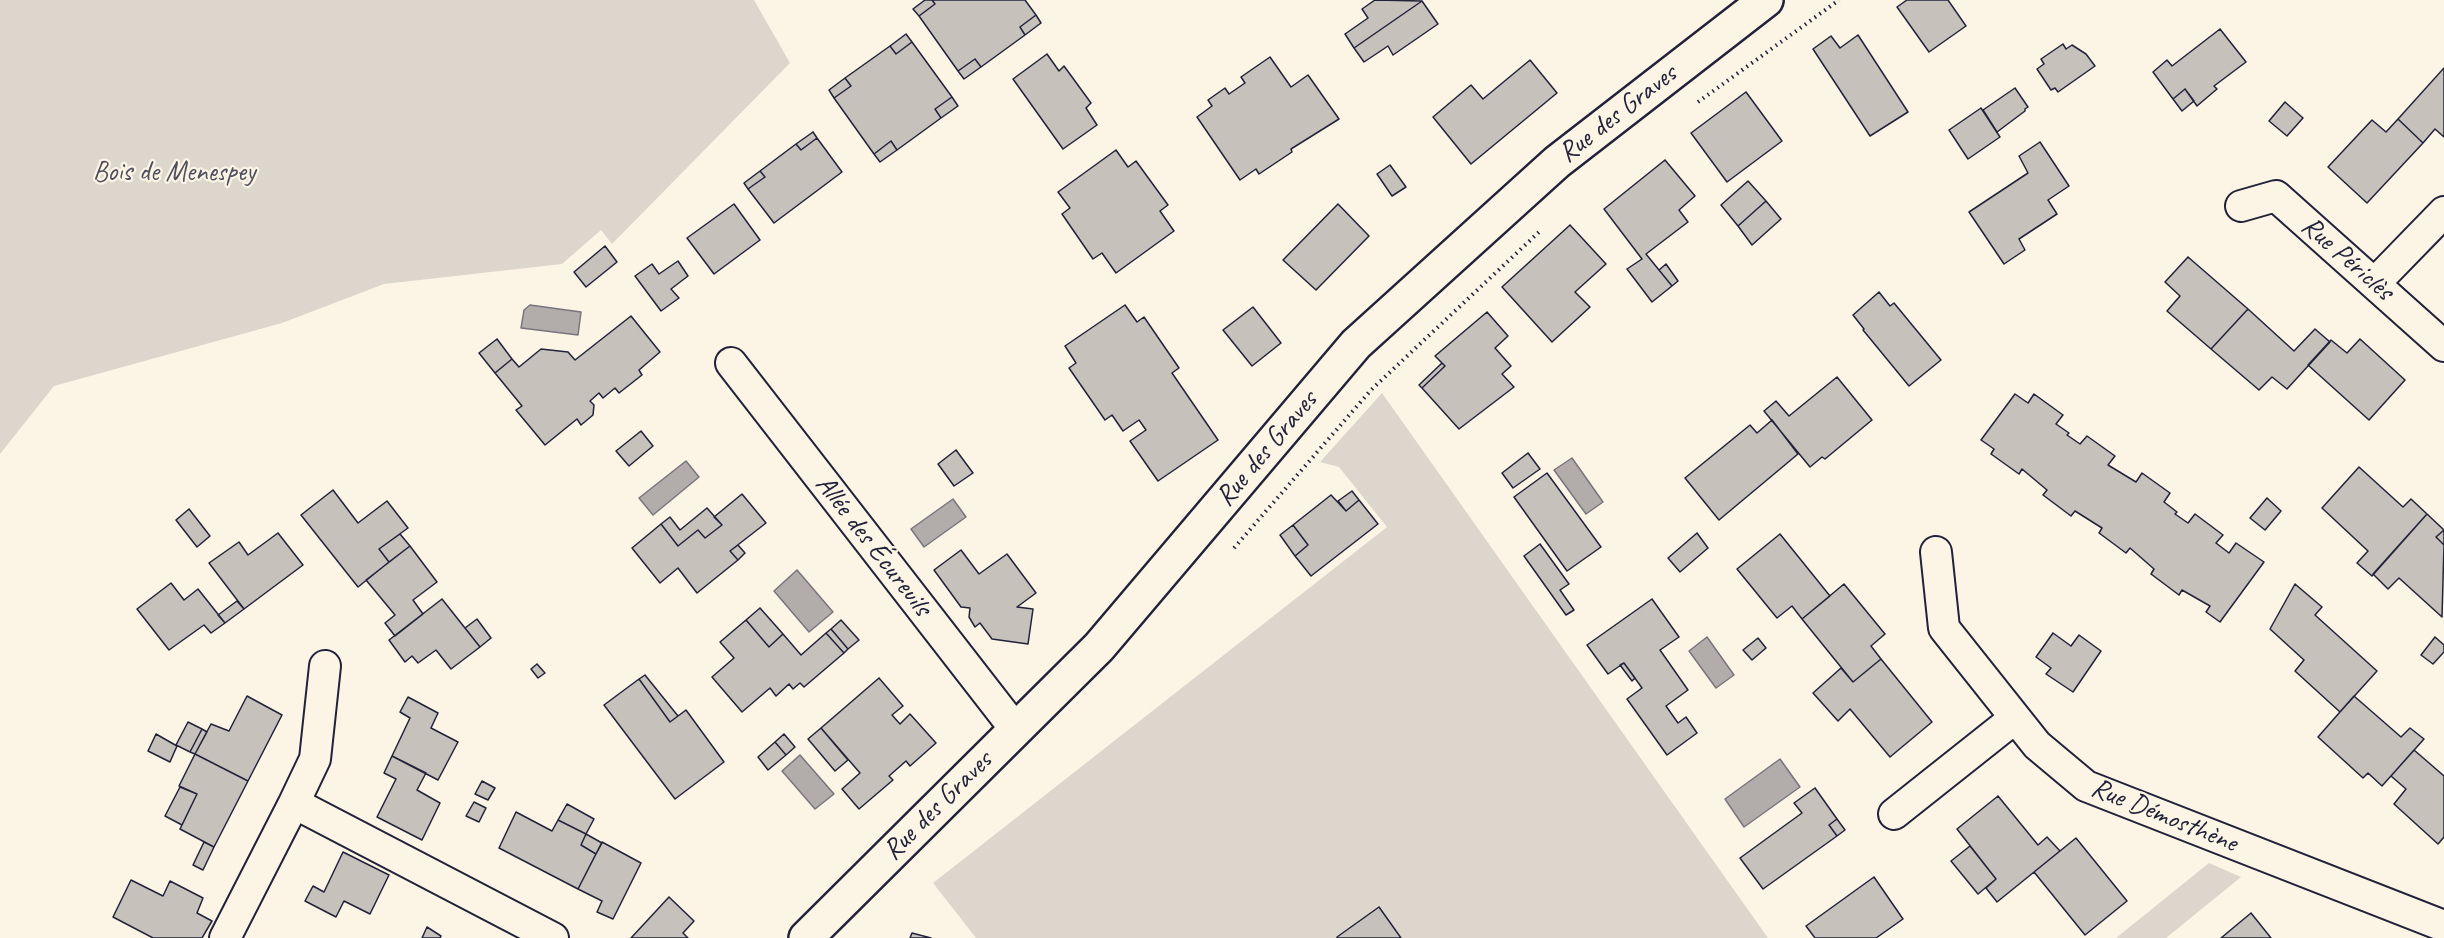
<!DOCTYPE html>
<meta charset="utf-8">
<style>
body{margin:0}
canvas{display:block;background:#fcf5e5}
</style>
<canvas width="2444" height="938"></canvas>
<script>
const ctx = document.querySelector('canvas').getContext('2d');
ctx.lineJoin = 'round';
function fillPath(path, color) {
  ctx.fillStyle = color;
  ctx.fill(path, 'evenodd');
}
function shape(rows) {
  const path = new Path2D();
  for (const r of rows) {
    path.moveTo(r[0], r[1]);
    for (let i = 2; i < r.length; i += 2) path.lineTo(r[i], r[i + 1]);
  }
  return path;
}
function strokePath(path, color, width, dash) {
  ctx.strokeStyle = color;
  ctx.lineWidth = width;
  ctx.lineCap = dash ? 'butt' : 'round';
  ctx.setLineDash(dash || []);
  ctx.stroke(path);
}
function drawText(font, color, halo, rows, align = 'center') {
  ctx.font = font + ' Caveat,sans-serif';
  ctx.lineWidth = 4.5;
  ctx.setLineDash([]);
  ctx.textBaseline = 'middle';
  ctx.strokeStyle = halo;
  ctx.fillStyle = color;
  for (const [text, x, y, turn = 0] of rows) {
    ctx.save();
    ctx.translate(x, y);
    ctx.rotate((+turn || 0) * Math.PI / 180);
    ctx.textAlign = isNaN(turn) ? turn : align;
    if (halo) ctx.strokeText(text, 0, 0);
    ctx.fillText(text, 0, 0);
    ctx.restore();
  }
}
fillPath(shape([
 [0,0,754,0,790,63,612,244,601,230,562,264,384,284,282,323,54,386,0,454],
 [1382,393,1768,938,976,938,933,883,1387,527,1339,467,1320,462],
 [2209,863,2241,877,2166,938,2116,938]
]), '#dcd6cc');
const water = shape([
 [530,305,581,312,578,335,521,328,524,310,530,305],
 [1572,458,1603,502,1586,514,1554,470,1572,458],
 [686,461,699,477,653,515,639,498,686,461],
 [953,499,966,517,924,547,911,529,953,499],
 [797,570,833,612,809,632,774,591,797,570],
 [1707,637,1734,675,1716,688,1689,651,1707,637],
 [800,755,834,794,815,809,782,771,800,755],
 [1780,759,1800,787,1744,827,1725,799,1780,759]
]);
fillPath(water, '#b2adab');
strokePath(water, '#78757e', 1.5);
const building = shape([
 [925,0,932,0,935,4,919,16,913,9,925,0],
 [932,0,1025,0,1036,15,1020,27,1025,35,981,67,975,59,958,71,919,16,935,4,932,0],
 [1375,0,1422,1,1354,48,1345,34,1368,18,1362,9,1375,0],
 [1907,0,1948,0,1966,26,1929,52,1897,7,1907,0],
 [1422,1,1438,24,1393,55,1388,46,1364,62,1354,48,1422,1],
 [1036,15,1041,23,1025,35,1020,27,1036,15],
 [2220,29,2246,62,2214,86,2217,89,2197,106,2185,89,2173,99,2153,72,2167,60,2172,66,2220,29],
 [906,34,912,42,896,54,890,46,906,34],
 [1858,35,1908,112,1870,136,1813,49,1831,36,1840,48,1858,35],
 [912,42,952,97,935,109,941,118,897,150,891,141,874,154,834,98,851,86,845,78,890,46,896,54,912,42],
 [2063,44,2066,49,2072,45,2086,54,2095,66,2058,92,2055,88,2051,90,2037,69,2044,64,2041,59,2063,44],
 [1047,54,1059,71,1064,66,1091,103,1086,108,1097,125,1063,149,1013,79,1047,54],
 [1270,57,1291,87,1308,75,1339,119,1291,149,1292,152,1259,174,1256,169,1240,180,1197,117,1212,106,1208,100,1225,88,1229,94,1245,83,1241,77,1270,57],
 [975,59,981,67,964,79,958,71,975,59],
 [1530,60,1557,93,1471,164,1433,117,1471,85,1483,99,1530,60],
 [2444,68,2444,137,2435,129,2423,143,2398,119,2444,68],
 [845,78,851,86,834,98,829,90,845,78],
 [2015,88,2028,107,2025,109,2025,111,1997,132,1983,110,2015,88],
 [2185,89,2194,101,2182,111,2173,99,2185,89],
 [1746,92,1782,141,1727,182,1691,133,1746,92],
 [952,97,958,106,941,118,935,109,952,97],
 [2285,102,2303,118,2287,136,2269,121,2285,102],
 [1981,108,2000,137,1968,159,1949,130,1981,108],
 [2398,119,2423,143,2367,203,2328,167,2372,120,2386,132,2398,119],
 [813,132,817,138,801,150,796,144,813,132],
 [817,138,842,172,774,223,748,189,765,177,760,171,796,144,801,150,817,138],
 [891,141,897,150,880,162,874,154,891,141],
 [2040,142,2069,186,2048,200,2057,214,2019,239,2025,250,2004,264,1969,212,2028,173,2019,156,2040,142],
 [1116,150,1128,167,1136,161,1168,205,1160,211,1174,231,1116,273,1102,253,1093,259,1062,214,1070,208,1058,192,1116,150],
 [1665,160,1695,196,1679,210,1688,222,1646,254,1672,286,1652,302,1627,269,1642,259,1604,209,1665,160],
 [1390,165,1406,187,1392,196,1377,174,1390,165],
 [760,171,765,177,748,189,744,183,760,171],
 [1748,181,1766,201,1738,226,1721,205,1748,181],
 [1766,201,1781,219,1752,245,1738,226,1766,201],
 [734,204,760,240,714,274,687,238,734,204],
 [1338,204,1369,236,1316,290,1283,260,1338,204],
 [1570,225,1606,264,1575,292,1590,307,1552,342,1502,287,1570,225],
 [605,246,617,262,586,287,574,272,605,246],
 [2188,257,2248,309,2211,349,2167,311,2180,296,2165,282,2188,257],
 [678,261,688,276,671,289,679,298,661,311,635,276,652,264,659,274,678,261],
 [1666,264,1678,281,1672,286,1659,270,1666,264],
 [1879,292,1890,306,1894,303,1941,360,1909,386,1863,330,1864,329,1853,315,1879,292],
 [1125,305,1137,322,1144,317,1179,368,1172,373,1218,440,1158,481,1130,441,1146,430,1139,420,1123,431,1112,415,1105,420,1069,368,1076,363,1065,346,1125,305],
 [1253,307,1281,343,1252,366,1223,330,1253,307],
 [2248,309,2294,351,2315,329,2330,342,2287,389,2272,377,2259,390,2211,349,2248,309],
 [1487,312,1508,336,1495,348,1511,366,1502,374,1514,387,1459,429,1422,388,1445,366,1435,356,1487,312],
 [631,316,660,352,639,370,642,375,619,393,615,388,603,398,599,393,590,401,594,405,593,415,581,425,577,419,545,445,516,410,522,406,495,373,512,359,519,367,541,349,568,352,575,360,631,316],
 [497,339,512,359,495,373,479,353,497,339],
 [2360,339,2405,380,2369,420,2308,365,2331,340,2347,353,2360,339],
 [1442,363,1445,366,1422,388,1419,385,1442,363],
 [1837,377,1872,420,1825,459,1822,457,1810,467,1764,411,1776,401,1789,416,1837,377],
 [2015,394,2028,403,2034,394,2063,415,2056,424,2069,433,2067,435,2080,444,2087,436,2115,456,2108,465,2136,482,2142,473,2170,493,2164,502,2177,512,2175,514,2188,523,2195,514,2223,535,2216,543,2229,553,2236,543,2264,562,2220,622,2206,612,2210,606,2182,590,2179,595,2151,574,2154,569,2130,548,2126,553,2099,533,2102,528,2075,511,2071,516,2043,495,2047,490,2022,469,2019,474,1991,454,1994,449,1981,440,2015,394],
 [1772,420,1798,454,1719,520,1685,478,1750,425,1757,433,1772,420],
 [641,431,653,446,629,466,616,451,641,431],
 [956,450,973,473,954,486,938,464,956,450],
 [1528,453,1540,469,1513,488,1502,473,1528,453],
 [2359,467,2403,507,2411,499,2427,514,2372,576,2357,563,2368,551,2322,508,2359,467],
 [1547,473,1601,547,1567,571,1514,497,1547,473],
 [333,490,358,523,387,501,408,528,379,549,389,562,358,587,301,515,333,490],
 [1352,491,1359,500,1346,511,1338,501,1352,491],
 [742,494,766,523,730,551,738,560,697,593,678,568,660,583,632,548,661,524,678,546,698,530,705,538,722,525,714,517,742,494],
 [1331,495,1346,511,1359,500,1378,524,1311,576,1295,556,1308,545,1293,525,1331,495],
 [2267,498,2281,511,2265,530,2250,518,2267,498],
 [707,508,722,525,705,538,698,530,678,546,661,524,670,517,680,530,707,508],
 [189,509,210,536,197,547,176,520,189,509],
 [2427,514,2444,530,2436,537,2444,545,2442,617,2399,578,2388,589,2373,574,2427,514],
 [1293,525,1308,545,1295,556,1280,535,1293,525],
 [2444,530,2444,545,2436,537,2444,530],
 [278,533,303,565,244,609,209,563,239,542,248,555,278,533],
 [1697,533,1708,548,1680,572,1668,558,1697,533],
 [400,534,410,546,389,562,379,549,400,534],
 [1780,534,1830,596,1802,619,1792,606,1777,618,1737,569,1780,534],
 [1540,544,1569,584,1560,590,1574,610,1566,615,1524,556,1540,544],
 [738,545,745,553,738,560,730,551,738,545],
 [410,546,437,582,413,600,423,614,395,636,385,623,395,615,366,580,410,546],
 [961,550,979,574,1007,554,1036,593,1017,607,1033,609,1028,644,992,639,980,623,975,627,969,617,970,608,961,607,934,570,961,550],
 [171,583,184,600,198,589,225,623,211,633,204,625,169,650,137,609,171,583],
 [1844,584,1885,634,1871,646,1881,659,1853,682,1802,619,1844,584],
 [2295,584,2322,607,2315,615,2377,671,2340,712,2295,671,2304,660,2270,629,2295,584],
 [442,599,480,647,451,669,436,650,418,663,412,656,405,662,389,640,442,599],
 [1652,599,1679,637,1660,650,1688,690,1666,706,1678,723,1686,717,1697,733,1667,755,1627,699,1642,688,1624,663,1608,674,1587,645,1652,599],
 [237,601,244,609,225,623,218,615,237,601],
 [760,608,783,634,769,647,746,620,760,608],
 [477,619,491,638,480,647,465,628,477,619],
 [746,620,769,647,783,634,801,655,826,633,844,653,804,687,800,683,793,689,789,684,776,696,770,688,742,712,712,677,734,658,720,642,746,620],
 [841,620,859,640,848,649,831,629,841,620],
 [831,629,848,649,844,653,826,633,831,629],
 [2053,633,2071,646,2079,635,2101,651,2073,692,2046,674,2051,668,2036,657,2053,633],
 [2435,637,2444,645,2444,652,2433,664,2421,655,2435,637],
 [1758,638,1766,648,1752,660,1743,650,1758,638],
 [1881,659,1932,722,1890,757,1850,709,1838,721,1813,693,1841,668,1853,682,1881,659],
 [1624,663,1635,678,1632,681,1620,665,1624,663],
 [537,664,545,673,538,678,531,669,537,664],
 [645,675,678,716,670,722,639,679,645,675],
 [879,678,903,706,892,715,900,724,910,714,936,743,910,766,906,761,889,776,893,780,859,809,842,789,860,773,821,728,879,678],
 [639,679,670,722,686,710,724,762,675,799,604,705,639,679],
 [247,696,282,715,248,781,195,754,211,724,229,731,247,696],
 [2354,696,2401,737,2410,728,2424,739,2382,786,2368,773,2363,778,2318,737,2354,696],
 [408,697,438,713,431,728,458,742,438,780,392,756,410,718,400,712,408,697],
 [188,722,202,729,190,752,176,745,188,722],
 [821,728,848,760,835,771,808,739,821,728],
 [202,729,207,732,195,754,190,752,202,729],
 [156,734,177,746,170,762,148,751,156,734],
 [784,734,795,747,786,755,775,742,784,734],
 [775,742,786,755,768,770,758,757,775,742],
 [2414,750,2444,776,2444,837,2438,844,2394,804,2406,789,2391,776,2414,750],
 [195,754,248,781,214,847,180,829,197,794,179,786,195,754],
 [392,756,426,773,417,790,440,803,422,840,377,817,396,779,384,773,392,756],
 [482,781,495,788,488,800,475,794,482,781],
 [180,787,197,794,182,825,165,816,180,787],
 [1815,788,1837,819,1829,825,1837,836,1763,889,1740,858,1802,813,1794,803,1815,788],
 [1998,796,2038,845,2047,837,2060,851,1997,902,1986,888,1996,879,1957,829,1998,796],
 [474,802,486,808,479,822,466,816,474,802],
 [567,804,594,819,586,834,558,820,567,804],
 [516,812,552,831,558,820,586,834,581,845,596,854,578,889,499,848,516,812],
 [1837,819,1845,830,1837,836,1829,825,1837,819],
 [586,834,602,843,596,854,581,845,586,834],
 [2076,838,2127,901,2085,935,2034,872,2076,838],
 [204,842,214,847,203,870,193,865,204,842],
 [602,842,641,863,613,919,597,912,602,901,578,889,602,842],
 [1970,846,1996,879,1978,894,1951,861,1970,846],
 [343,852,389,875,370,914,344,901,336,917,305,901,313,886,324,892,343,852],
 [1874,877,1903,919,1876,938,1815,938,1806,926,1874,877],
 [131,880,163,896,170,881,203,898,197,913,212,921,202,938,153,938,113,917,131,880],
 [669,897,694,921,683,933,688,938,631,938,669,897],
 [1379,907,1401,938,1337,938,1337,937,1379,907],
 [2251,913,2271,938,2221,938,2251,913],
 [427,927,441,936,440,938,422,938,427,927],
 [912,933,931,938,910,938,912,933]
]);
fillPath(building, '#c6c1bb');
strokePath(building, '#22223b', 1.5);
const minor = shape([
 [2241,206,2276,196,2444,346],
 [2375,283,2444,212],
 [731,363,1016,730],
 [1936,552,1944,628,2037,745,2086,786,2444,926],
 [294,803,315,759,325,666],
 [1894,814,2015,718],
 [225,938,294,803,553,938]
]);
const tertiary = shape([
 [806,938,1099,647,1356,344,1557,162,1766,0]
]);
strokePath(minor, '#22223b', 34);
strokePath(tertiary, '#22223b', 38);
strokePath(shape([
 [1698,102,1839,0],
 [1234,548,1371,390,1539,232]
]), '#22223b', 4, [1.5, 4.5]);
strokePath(minor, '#fcf5e5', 30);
strokePath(tertiary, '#fcf5e5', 33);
drawText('28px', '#22223b', '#fcf5e5', [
 ["Rue des Graves",1618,114,-38],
 ["Rue Périclès",2347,259,41],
 ["Rue des Graves",1267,449,-50],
 ["Allée des Écureuils",873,546,52],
 ["Rue des Graves",938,806,-45],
 ["Rue Démosthène",2164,816,22]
]);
drawText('28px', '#504f5f', '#fcf5e5', [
 ["Bois de Menespey",174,173]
]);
</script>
